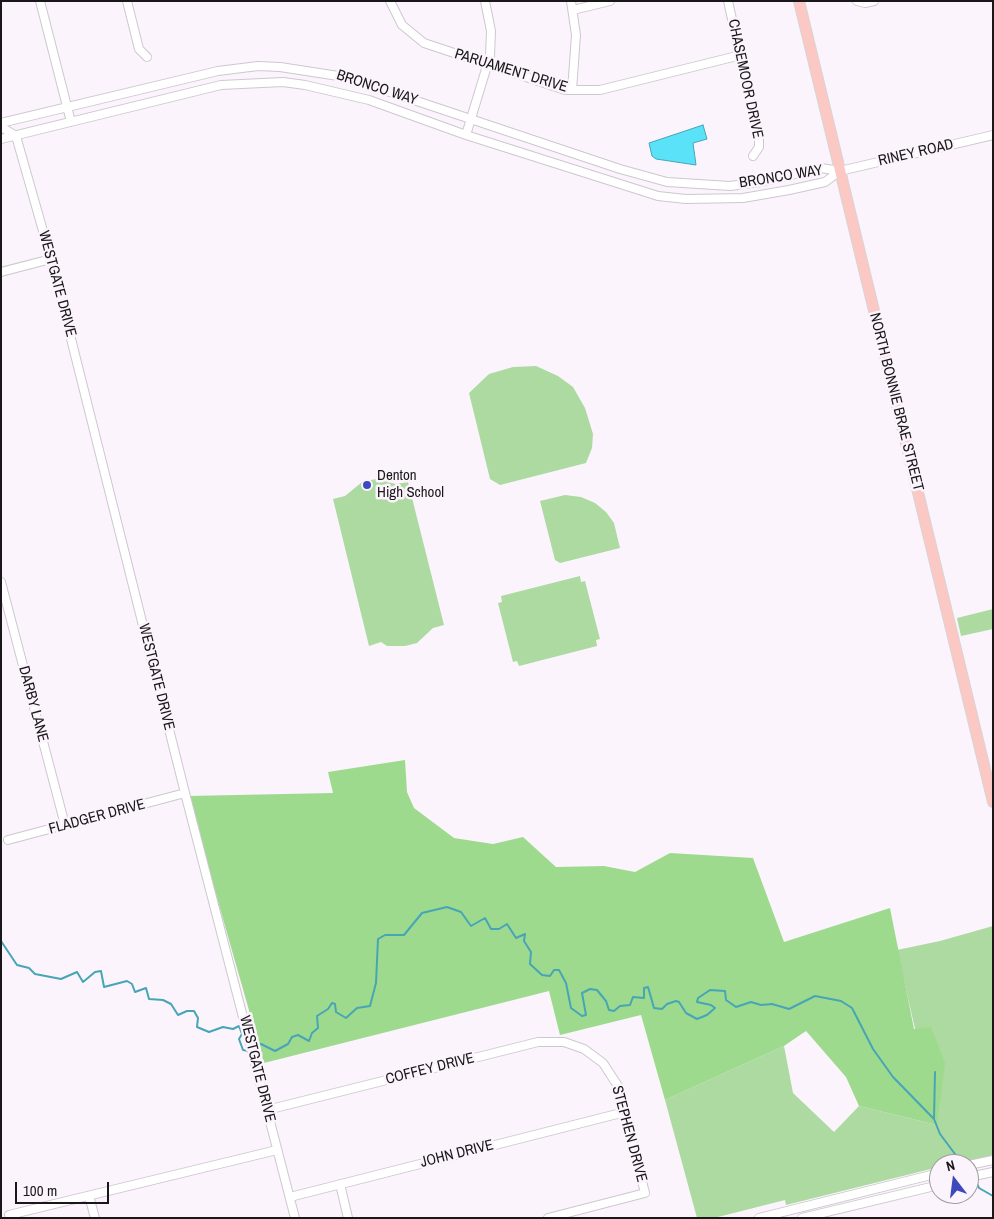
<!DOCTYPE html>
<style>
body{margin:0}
#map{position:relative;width:994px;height:1219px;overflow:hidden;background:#fbf4fc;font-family:"Archivo Narrow",sans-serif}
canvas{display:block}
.frame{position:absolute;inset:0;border:2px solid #1a171a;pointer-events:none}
.north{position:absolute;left:929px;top:1154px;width:50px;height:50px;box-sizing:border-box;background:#fbf4fc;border:1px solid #a19ca2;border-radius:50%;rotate:345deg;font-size:14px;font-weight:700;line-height:20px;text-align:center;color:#1a171a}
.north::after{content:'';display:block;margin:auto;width:18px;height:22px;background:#3d4abe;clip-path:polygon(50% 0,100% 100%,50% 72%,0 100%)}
.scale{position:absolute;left:15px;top:1182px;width:94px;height:22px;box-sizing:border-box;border:2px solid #1a171a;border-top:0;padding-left:6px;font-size:15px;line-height:18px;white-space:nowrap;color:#1a171a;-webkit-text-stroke:4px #fbf4fc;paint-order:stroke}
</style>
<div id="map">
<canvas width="994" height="1219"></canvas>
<div class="frame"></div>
<div class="north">N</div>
<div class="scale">100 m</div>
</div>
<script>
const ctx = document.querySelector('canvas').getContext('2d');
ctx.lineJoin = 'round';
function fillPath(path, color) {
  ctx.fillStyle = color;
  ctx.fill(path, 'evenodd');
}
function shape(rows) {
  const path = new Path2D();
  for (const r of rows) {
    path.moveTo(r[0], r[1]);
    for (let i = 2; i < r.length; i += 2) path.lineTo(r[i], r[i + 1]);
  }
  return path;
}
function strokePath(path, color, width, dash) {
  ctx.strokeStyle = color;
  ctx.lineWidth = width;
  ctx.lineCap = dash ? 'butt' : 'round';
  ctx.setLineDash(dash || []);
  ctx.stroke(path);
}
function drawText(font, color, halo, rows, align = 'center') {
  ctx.font = font + ' "Archivo Narrow",sans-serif';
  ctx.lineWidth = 5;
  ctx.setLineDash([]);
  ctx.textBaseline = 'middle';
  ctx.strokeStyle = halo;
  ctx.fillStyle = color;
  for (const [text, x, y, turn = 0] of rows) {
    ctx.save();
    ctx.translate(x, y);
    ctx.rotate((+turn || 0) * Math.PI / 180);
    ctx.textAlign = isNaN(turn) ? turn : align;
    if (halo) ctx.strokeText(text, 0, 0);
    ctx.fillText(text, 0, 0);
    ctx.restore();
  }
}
fillPath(shape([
 [536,366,558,376,573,387,585,408,593,434,592,448,586,463,500,485,490,479,469,393,489,374,513,367],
 [376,479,396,484,408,482,444,625,433,628,417,643,405,646,387,646,381,642,369,646,333,499,345,496,362,482],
 [565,495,581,497,595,503,606,512,614,523,620,548,560,563,555,560,540,501],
 [580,576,581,582,585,581,600,639,596,640,597,646,519,666,517,661,513,662,498,603,502,602,501,596],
 [993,609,993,629,961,636,957,618],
 [993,926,993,1155,966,1162,939,1164,939,1167,786,1205,785,1200,714,1218,697,1218,665,1100,784,1046,793,1093,834,1132,859,1106,937,1125,897,950,940,941]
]), '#acdaa0');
fillPath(shape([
 [405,760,407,792,414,808,454,838,493,844,523,837,556,867,604,866,635,872,670,853,753,858,784,942,890,908,914,1029,931,1027,945,1063,937,1125,859,1106,846,1077,806,1031,784,1046,665,1100,641,1015,560,1035,549,991,264,1063,188,796,333,793,328,772]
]), '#9eda8e');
const water = shape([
 [703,125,707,139,693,143,696,165,656,159,652,156,649,143,703,125]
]);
fillPath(water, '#5ae2f8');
strokePath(water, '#47a5b5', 1);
strokePath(shape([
 [1,941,17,965,29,968,35,974,61,979,77,972,83,982,95,972,101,971,104,987,127,981,132,984,135,992,146,988,149,999,163,1000,171,1004,178,1015,187,1011,194,1011,198,1018,197,1027,209,1032,223,1027,233,1029,239,1026,242,1034,239,1039,243,1050,249,1051],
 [256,1046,261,1044,275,1051,288,1044,292,1037,298,1035,309,1041,312,1033,318,1028,317,1016,328,1009,332,1003,335,1004,336,1012,346,1018,357,1008,370,1006,376,983,378,939,385,935,404,935,422,913,447,907,461,912,471,926,485,918,491,929,499,929,507,924,516,938,525,934,524,941,531,952,530,964,542,975,550,976,554,970,559,970,566,983,571,1008,582,1016,586,1015,582,993,590,989,597,990,606,1001,609,1010,614,1011,620,1006,630,1005,633,997,644,998,644,988,648,987,654,1008,662,1009,667,1004,676,1001,679,1002,686,1013,697,1019,707,1015,715,1008,711,1005,697,1002,698,998,710,990,725,991,726,1000,736,1007,751,1002,761,1005,772,1004,789,1009,815,996,841,1001,852,1008,873,1049,893,1077,934,1119],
 [935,1072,934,1119,940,1134,958,1158,963,1161],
 [976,1182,979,1188,993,1196]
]), '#47a5b5', 2);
const minor = shape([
 [40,1,71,122],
 [127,1,139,49,147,57],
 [390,1,402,25,424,43,565,90,600,90,741,55],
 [571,1,576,35,572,90],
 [728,1,759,140,759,147,753,156],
 [857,1,865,3,874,1],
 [573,10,610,1],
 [1,123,218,71,258,66,280,67,345,77,620,169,667,182,730,186,761,182,821,168,840,171],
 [1,127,16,136,51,259,185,793,295,1218],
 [466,135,490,56,491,31,485,1],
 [1,139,221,85,283,82,305,85,369,100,466,135,636,189,658,196,686,199,743,198,789,190,825,182,840,171,993,135],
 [1,272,51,259],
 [1,582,65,825],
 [8,840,185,793],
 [267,1110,538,1042,564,1042,584,1049,603,1063,618,1086,645,1193,548,1218],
 [969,1165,993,1160],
 [969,1177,993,1172],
 [340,1184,348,1218],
 [89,1196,95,1218],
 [290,1197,625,1112],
 [10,1218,9,1215,277,1150],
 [759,1218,939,1173],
 [802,1218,939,1185]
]);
const major = shape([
 [799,1,993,802]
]);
strokePath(minor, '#cec7cf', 10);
strokePath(major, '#d6d5d6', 12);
strokePath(minor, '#fff', 8);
strokePath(major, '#fcc8c4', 10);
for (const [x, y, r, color] of [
 [367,485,5,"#3d4abe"]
]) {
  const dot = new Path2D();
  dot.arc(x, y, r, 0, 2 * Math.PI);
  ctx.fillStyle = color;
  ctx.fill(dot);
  strokePath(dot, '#fbf4fc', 2);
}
drawText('15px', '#1a171a', '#fbf4fc', [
 ["PARUAMENT DRIVE",511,71,17],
 ["CHASEMOOR DRIVE",745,79,78],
 ["BRONCO WAY",377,88,18],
 ["RINEY ROAD",916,153,-13],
 ["BRONCO WAY",781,177,-9],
 ["WESTGATE DRIVE",57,284,75],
 ["NORTH BONNIE BRAE STREET",896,402,76],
 ["WESTGATE DRIVE",156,677,76],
 ["DARBY LANE",33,704,75],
 ["FLADGER DRIVE",97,817,-15],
 ["WESTGATE DRIVE",257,1069,76],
 ["COFFEY DRIVE",430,1069,-14],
 ["STEPHEN DRIVE",629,1134,75],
 ["JOHN DRIVE",457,1154,-14]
]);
drawText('15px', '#1a171a', '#fbf4fc', [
 ["Denton",377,476],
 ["High School",377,493]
], 'left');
</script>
